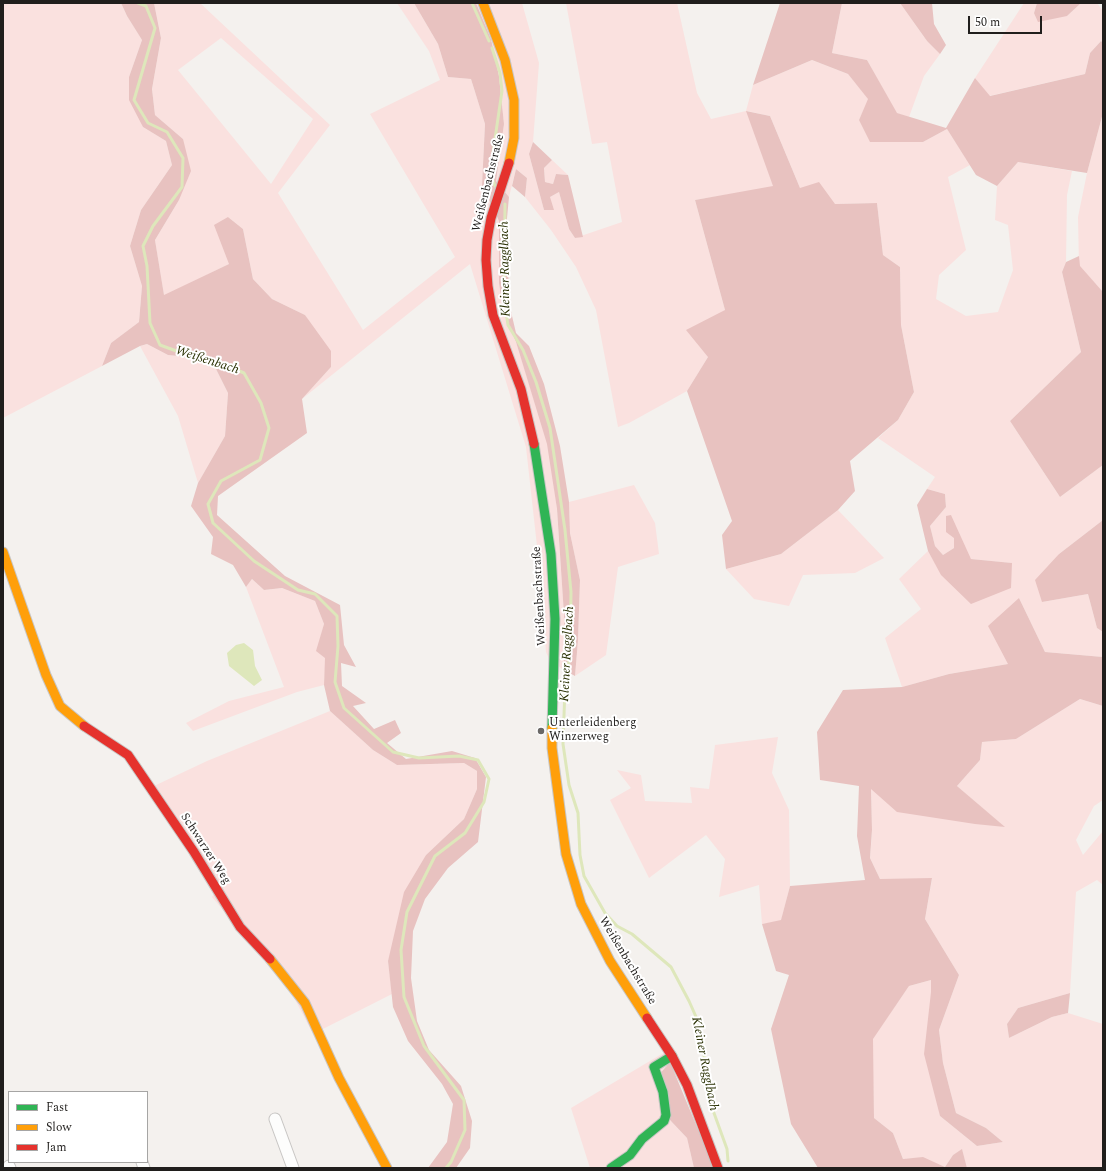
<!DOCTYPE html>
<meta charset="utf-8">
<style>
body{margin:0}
#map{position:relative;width:1106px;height:1171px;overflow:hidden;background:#f4f1ee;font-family:Spectral,serif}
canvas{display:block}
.frame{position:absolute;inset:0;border:4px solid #201e1c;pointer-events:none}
.legend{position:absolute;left:8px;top:1091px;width:140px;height:72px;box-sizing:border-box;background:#fff;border:1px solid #a6a5a4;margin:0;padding:5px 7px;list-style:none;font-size:12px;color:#201e1c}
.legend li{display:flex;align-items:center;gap:8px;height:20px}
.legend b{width:20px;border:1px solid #a6a5a4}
.scale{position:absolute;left:968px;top:16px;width:74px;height:18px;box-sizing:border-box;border:2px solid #201e1c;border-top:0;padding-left:5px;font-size:12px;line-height:14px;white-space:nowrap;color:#201e1c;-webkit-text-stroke:3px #fff;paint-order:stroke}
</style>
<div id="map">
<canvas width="1106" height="1171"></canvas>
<div class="frame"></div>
<ul class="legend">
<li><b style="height:5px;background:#30b455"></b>Fast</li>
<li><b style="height:5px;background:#ff9f0a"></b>Slow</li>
<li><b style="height:5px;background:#e5322d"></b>Jam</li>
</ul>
<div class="scale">50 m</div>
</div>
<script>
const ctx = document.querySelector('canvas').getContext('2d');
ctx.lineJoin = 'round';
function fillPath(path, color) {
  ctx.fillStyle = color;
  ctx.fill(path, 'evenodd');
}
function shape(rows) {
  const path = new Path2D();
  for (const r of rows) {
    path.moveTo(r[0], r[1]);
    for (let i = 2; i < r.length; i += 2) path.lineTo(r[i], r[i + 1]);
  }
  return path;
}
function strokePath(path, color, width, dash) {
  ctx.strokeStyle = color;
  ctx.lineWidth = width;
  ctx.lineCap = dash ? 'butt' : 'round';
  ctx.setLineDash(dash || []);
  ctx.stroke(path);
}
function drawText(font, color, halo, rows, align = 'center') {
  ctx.font = font + ' Spectral,serif';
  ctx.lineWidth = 4;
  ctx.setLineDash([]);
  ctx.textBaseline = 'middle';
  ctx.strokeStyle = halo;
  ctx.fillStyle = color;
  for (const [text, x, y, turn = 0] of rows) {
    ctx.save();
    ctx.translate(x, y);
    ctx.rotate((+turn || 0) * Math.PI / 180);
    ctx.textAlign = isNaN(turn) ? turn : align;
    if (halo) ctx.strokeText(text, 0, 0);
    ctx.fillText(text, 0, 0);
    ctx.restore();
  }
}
fillPath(shape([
 [3,3,121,3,127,16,142,40,129,77,143,127,166,141,172,165,141,210,130,246,142,286,139,322,111,343,102,366,3,418],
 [154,3,200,3,330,125,278,193,363,330,455,257,370,114,440,80,429,51,397,3,414,3,438,44,448,77,471,79,485,124,482,185,499,221,499,283,503,310,516,342,548,444,557,509,564,615,564,670,550,661,546,652,540,573,526,447,470,264,302,399,331,367,305,315,272,299,253,279,243,229,228,217,229,264,164,296,155,240,179,200,183,139,155,115,152,89,161,38],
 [221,38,313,119,271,184,178,70],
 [476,3,522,3,539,63,533,142,529,154,544,210,550,197,559,192,569,229,575,238,622,222,607,142,592,144,566,3,677,3,697,93,711,119,746,111,753,85,812,60,848,74,869,99,859,120,923,142,947,129,970,165,948,177,966,250,939,275,936,299,966,316,998,312,1013,270,1008,225,995,220,997,186,1018,162,1072,171,1067,195,1066,262,1062,272,1081,352,1010,421,1060,497,1103,465,1103,520,1059,554,1042,602,1088,594,1097,628,1103,632,1103,657,1045,652,1019,598,1008,664,949,674,902,687,885,638,921,609,899,579,928,551,942,575,1011,563,971,559,954,538,954,548,943,555,935,546,930,526,946,507,945,494,927,489,935,477,878,438,898,420,914,392,901,325,900,267,883,255,877,203,835,204,800,188,770,116,747,111,774,187,695,200,725,310,708,357,687,391,629,423,618,427,596,310,576,267,551,230,525,197,527,178,516,169,509,197,496,181,504,124,499,76,491,39],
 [842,3,900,3,927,41,940,54,924,76,909,117,896,113,867,60,832,53],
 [1024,3,1037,3,1034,13,1067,16,1081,3,1097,3,1103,11,1103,43,1101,41,1090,53,1085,74,989,96,975,78],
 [1103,113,1103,292,1079,266,1078,217,1087,173],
 [552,160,568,175,556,174,553,184,545,182,544,168],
 [147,344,168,355,199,358,216,369,228,393,225,436,198,483,178,416,140,346],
 [634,485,655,523,659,554,618,567,606,655,575,676,578,640,580,580,570,533,569,502],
 [838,510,884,558,855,573,803,575,789,606,754,599,726,569,781,554],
 [252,579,264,590,282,588,315,601,324,624,317,651,326,658,324,685,297,692,193,731,186,723,229,701,284,687,246,587],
 [1080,699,1103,706,1103,800,1094,806,1076,840,1083,855,1103,831,1103,885,1097,880,1076,892,1070,993,1018,1008,1007,1024,1009,1038,1052,1017,1068,1013,1103,1024,1103,1168,967,1168,962,1150,953,1155,945,1167,923,1158,903,1159,893,1133,874,1118,872,1039,909,986,931,980,940,1116,977,1146,1003,1142,986,1128,956,1113,943,1063,939,1030,959,975,925,919,932,879,880,879,870,858,872,833,871,788,1004,827,957,786,980,760,982,742,1016,739],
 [330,711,373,750,397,765,464,763,477,771,477,789,464,819,426,855,388,961,392,994,313,1034,290,990,212,897,219,886,154,786,207,761],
 [778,737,772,773,789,810,790,886,781,921,762,924,759,885,719,897,725,859,706,835,649,878,610,800,631,788,617,770,641,775,645,801,692,803,690,787,709,789,715,745],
 [665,1052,670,1120,687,1138,694,1168,590,1168,571,1108]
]), '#fae1df');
fillPath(shape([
 [121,3,154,3,161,38,152,89,155,115,183,139,191,171,179,200,155,240,164,295,229,264,214,225,228,217,243,229,253,279,272,299,305,315,331,351,331,367,302,399,307,433,218,496,217,515,285,576,340,605,344,645,356,667,341,663,342,686,366,703,353,706,374,729,395,720,401,733,387,743,406,759,452,751,475,758,486,777,478,842,448,868,425,899,413,931,411,978,417,1021,429,1050,461,1086,472,1121,470,1148,456,1168,428,1168,447,1142,453,1104,442,1084,408,1041,393,1007,388,961,404,892,426,855,464,819,477,789,477,771,464,763,397,765,373,750,330,711,324,685,325,658,316,651,324,624,315,601,282,588,264,590,252,579,246,587,233,565,211,554,213,537,191,506,198,483,225,436,228,393,216,369,199,358,168,355,147,344,140,346,102,366,111,343,139,322,142,286,130,246,141,210,172,165,166,141,143,127,129,100,129,77,142,40,127,16],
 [414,3,476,3,491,39,499,76,504,124,496,181,509,197,507,218,509,303,516,333,529,346,544,384,560,446,569,502,570,533,580,580,578,640,575,676,564,670,564,615,557,509,547,444,516,342,503,310,499,283,499,221,482,185,485,124,471,79,448,77,438,44],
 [780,3,842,3,832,53,867,60,897,113,946,128,975,78,990,96,1085,74,1090,53,1101,41,1103,43,1103,113,1087,173,1018,162,997,186,976,175,947,129,923,142,870,142,859,120,868,99,848,74,812,60,753,85],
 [900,3,932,3,934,24,946,45,940,54,927,41],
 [1037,3,1081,3,1067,16,1038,22,1034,13],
 [746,111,770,116,800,188,819,182,835,204,877,203,883,255,900,267,901,325,914,392,898,420,850,461,855,491,838,510,781,554,726,569,722,535,732,521,687,391,708,357,686,330,725,310,695,200,773,186],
 [533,142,552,160,544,168,545,182,553,184,556,174,568,175,583,237,575,238,569,229,559,192,550,197,554,210,544,210,529,154],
 [516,169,527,178,525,197,512,186],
 [1079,256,1080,266,1103,292,1103,465,1060,497,1010,421,1081,352,1062,272,1066,262],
 [927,489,945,494,946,507,930,526,935,546,943,555,954,548,954,538,946,532,946,516,951,515,971,559,1012,563,1011,588,971,604,941,575,928,551,917,505],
 [1103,520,1103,632,1097,628,1088,594,1042,602,1035,580,1059,554],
 [1019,598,1045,652,1103,657,1103,706,1080,699,1016,739,982,742,980,760,957,786,1005,827,975,824,897,812,871,789,872,830,870,858,880,879,932,878,925,919,959,975,939,1030,943,1063,956,1113,986,1128,1003,1142,977,1146,940,1116,924,1054,931,992,931,980,909,986,873,1039,874,1118,893,1133,903,1159,923,1157,945,1167,953,1155,962,1149,967,1168,818,1168,791,1124,771,1029,789,975,776,971,762,924,781,920,790,886,865,880,857,836,859,786,820,780,817,732,843,690,902,687,949,674,1008,664,988,626],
 [1070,993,1068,1013,1052,1017,1009,1038,1007,1024,1018,1008],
 [670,1062,714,1168,694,1168,687,1138,670,1120,659,1075]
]), '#e8c2c0');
fillPath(shape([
 [244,643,253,650,255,666,262,680,254,686,229,666,227,653,236,645]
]), '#dee7bb');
strokePath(shape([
 [138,3,146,6,155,28,134,100,148,123,167,132,183,158,182,187,153,226,143,246,147,266,150,323,160,345,190,356,221,363,244,373,261,403,269,428,260,460,221,481,208,504,213,523,254,561,298,590,315,594,337,616,338,646,335,682,344,708,393,752,419,758,459,756,478,760,489,779,484,802,465,833,435,856,407,912,401,950,404,997,424,1046,464,1100,465,1130,451,1162,446,1168],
 [472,3,489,41],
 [492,48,500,73,502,91,490,173,495,186],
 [505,204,504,298,508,325,523,350,536,382,550,428,565,530,571,592,570,654,565,687,563,744,569,785,578,813,580,855,584,876,605,913,617,926,632,934,671,967,689,1001,697,1019,706,1066,705,1082,710,1102,727,1149,728,1161]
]), '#dee7bb', 3);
const street = shape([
 [275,1119,293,1168],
 [142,1162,144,1168],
 [9,1166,10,1168]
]);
const fast = shape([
 [534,444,551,554,555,619,552,728],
 [611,1168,630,1155,642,1139,664,1121,666,1115,663,1092,654,1067,672,1056]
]);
const slow = shape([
 [483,3,505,60,514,100,514,138,509,163],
 [3,552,46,675,60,706,84,726],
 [552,728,552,748,566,854,581,904,610,961,647,1018],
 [270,959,305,1003,339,1078,387,1168]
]);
const jam = shape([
 [509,163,491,218,487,240,486,260,488,286,493,315,521,389,534,444],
 [84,726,128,755,194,852,240,927,270,959],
 [647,1018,672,1056,687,1085,718,1168]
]);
strokePath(street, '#c8c6c4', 13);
strokePath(fast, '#c8c6c4', 11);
strokePath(slow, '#c8c6c4', 11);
strokePath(jam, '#c8c6c4', 11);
strokePath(street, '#fdfdfc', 11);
strokePath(fast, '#30b455', 9);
strokePath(slow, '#ff9f0a', 9);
strokePath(jam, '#e5322d', 9);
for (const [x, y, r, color] of [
 [541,731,4,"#6a6866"]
]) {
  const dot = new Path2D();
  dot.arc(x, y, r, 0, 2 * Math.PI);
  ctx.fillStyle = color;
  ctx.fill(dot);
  strokePath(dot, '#fff', 1.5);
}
drawText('12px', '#201e1c', '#fff', [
 ["Weißenbachstraße",489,183,-76],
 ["Weißenbachstraße",540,596,-93],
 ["Schwarzer Weg",205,849,57],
 ["Weißenbachstraße",627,961,59]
]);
drawText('12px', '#201e1c', '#fff', [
 ["Unterleidenberg",549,724],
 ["Winzerweg",549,738]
], 'left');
drawText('italic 13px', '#282f01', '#fff', [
 ["Kleiner Ragglbach",506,269,-91],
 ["Weißenbach",207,361,18],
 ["Kleiner Ragglbach",568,654,-87],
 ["Kleiner Ragglbach",704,1064,79]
]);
</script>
